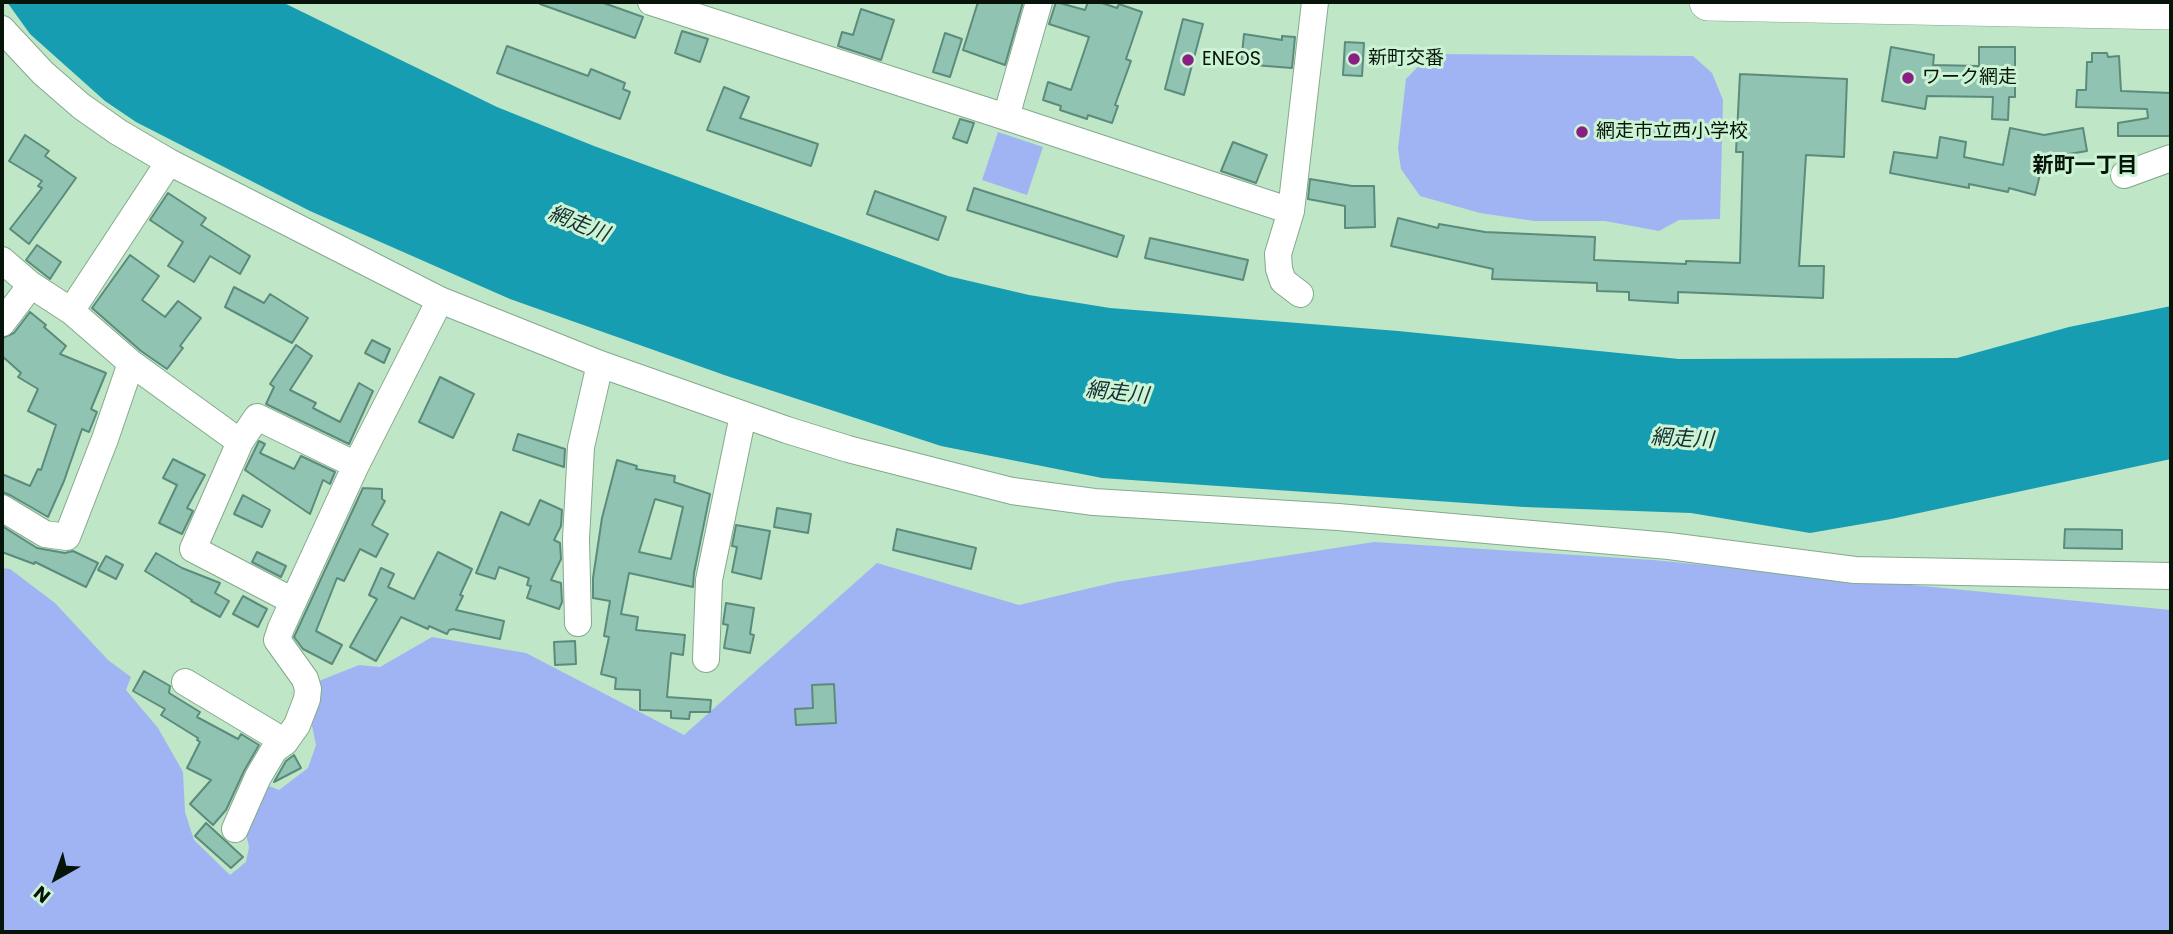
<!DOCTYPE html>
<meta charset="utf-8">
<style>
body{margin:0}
#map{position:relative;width:2173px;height:934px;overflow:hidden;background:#bfe6c7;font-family:Poppins,sans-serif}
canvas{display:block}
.frame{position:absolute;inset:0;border:4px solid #06140a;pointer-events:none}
.north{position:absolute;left:21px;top:843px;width:70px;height:70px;-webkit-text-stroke:5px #ccf3d4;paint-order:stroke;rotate:220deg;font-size:19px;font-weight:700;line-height:28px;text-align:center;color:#06140a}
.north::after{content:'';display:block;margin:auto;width:24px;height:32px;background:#06140a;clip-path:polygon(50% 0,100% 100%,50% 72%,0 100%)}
</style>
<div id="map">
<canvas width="2173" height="934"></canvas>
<div class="frame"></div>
<div class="north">N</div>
</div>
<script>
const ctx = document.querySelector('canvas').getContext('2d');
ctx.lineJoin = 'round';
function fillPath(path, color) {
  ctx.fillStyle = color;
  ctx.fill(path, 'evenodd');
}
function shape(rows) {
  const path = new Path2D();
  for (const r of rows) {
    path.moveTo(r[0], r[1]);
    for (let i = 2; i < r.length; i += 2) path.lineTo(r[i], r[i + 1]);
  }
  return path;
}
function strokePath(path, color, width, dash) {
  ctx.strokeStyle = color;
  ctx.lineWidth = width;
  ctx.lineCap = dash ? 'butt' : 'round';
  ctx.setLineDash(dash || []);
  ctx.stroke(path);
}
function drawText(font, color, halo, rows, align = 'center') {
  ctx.font = font + ' Poppins,"Noto Sans JP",sans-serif';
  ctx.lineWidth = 6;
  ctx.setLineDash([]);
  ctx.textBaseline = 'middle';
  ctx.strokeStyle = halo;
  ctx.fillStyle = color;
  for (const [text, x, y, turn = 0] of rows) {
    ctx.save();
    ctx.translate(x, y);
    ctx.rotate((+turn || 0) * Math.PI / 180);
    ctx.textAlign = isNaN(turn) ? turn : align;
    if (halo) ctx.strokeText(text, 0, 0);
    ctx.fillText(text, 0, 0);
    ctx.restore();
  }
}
fillPath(shape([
 [1430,54,1693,56,1712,73,1723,100,1720,219,1679,220,1659,231,1605,221,1534,221,1480,213,1420,196,1401,169,1398,149,1406,79],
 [998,132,1043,147,1027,195,982,180],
 [1374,542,1653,560,2171,610,2171,932,2,932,2,568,10,569,55,603,108,660,131,677,126,690,158,728,183,772,185,812,194,840,230,875,246,862,249,847,244,825,264,784,279,790,308,768,316,745,310,716,314,683,359,665,380,667,432,637,526,653,684,735,877,563,1019,605,1116,582]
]), '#a0b4f3');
fillPath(shape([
 [7,2,282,2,497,107,594,146,948,276,1029,295,1110,308,1398,331,1679,359,1957,358,2069,327,2171,306,2171,459,1891,519,1810,533,1691,513,1524,507,1102,478,941,446,727,376,510,299,310,211,136,122,105,101,30,34]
]), '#169db1');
const building = shape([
 [540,2,601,2,643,17,635,38,540,4,540,2],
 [978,2,1023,2,1005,65,963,50,978,2],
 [1056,2,1085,10,1088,2,1099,2,1117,8,1119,4,1142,12,1126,59,1131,61,1115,105,1118,106,1112,123,1088,115,1087,119,1060,110,1061,106,1043,100,1048,82,1071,90,1089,37,1049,24,1056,2],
 [861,9,894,20,881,60,838,46,842,32,853,35,861,9],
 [1183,19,1203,24,1184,95,1165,89,1183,19],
 [682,31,708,39,700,62,675,53,682,31],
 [945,33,962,39,950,77,933,72,945,33],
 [1244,34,1282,40,1282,36,1295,37,1292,68,1241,64,1244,34],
 [1345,42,1364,43,1362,76,1343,75,1345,42],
 [507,46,588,76,591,69,625,83,623,89,630,92,620,119,497,73,507,46],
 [1891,47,1934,55,1933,65,1979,66,1979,47,2015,47,2015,97,2009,97,2008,120,1992,119,1993,97,1927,96,1925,109,1882,101,1891,47],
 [2092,53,2107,53,2108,57,2119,56,2121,91,2171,93,2171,136,2118,136,2118,123,2148,118,2147,109,2076,107,2077,90,2086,90,2087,62,2092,62,2092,53],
 [1740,74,1847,79,1844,157,1806,155,1799,266,1824,266,1823,298,1678,292,1678,303,1629,300,1629,292,1597,291,1597,283,1492,279,1493,269,1391,246,1398,218,1438,228,1439,224,1485,232,1595,237,1594,260,1686,264,1686,261,1740,263,1743,152,1736,152,1740,74],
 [724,87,749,97,740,118,818,144,811,166,707,130,724,87],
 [960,119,974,123,967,143,953,138,960,119],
 [2010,128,2044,135,2083,128,2087,151,2044,158,2035,195,2009,188,2008,192,1969,184,1969,188,1890,173,1894,152,1937,158,1940,137,1966,142,1964,157,2003,165,2010,128],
 [25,135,49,151,45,156,76,178,29,244,10,229,42,188,38,186,42,181,9,161,25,135],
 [1233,142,1267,155,1256,183,1221,171,1233,142],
 [1310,179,1352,186,1374,186,1375,227,1345,228,1345,206,1308,199,1310,179],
 [974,188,1124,236,1117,257,967,210,974,188],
 [875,191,946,217,938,240,867,214,875,191],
 [168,193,206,218,201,225,250,256,240,274,210,256,194,282,168,266,183,242,150,220,168,193],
 [1150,238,1248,260,1243,280,1145,258,1150,238],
 [37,245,61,262,50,279,26,260,37,245],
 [130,255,159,276,142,300,165,317,178,301,201,318,180,346,183,348,167,369,141,351,92,308,130,255],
 [234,287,264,303,270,294,308,318,292,343,225,307,234,287],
 [30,312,46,325,44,327,66,346,60,354,106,373,91,409,97,412,89,432,82,429,64,481,48,517,10,495,2,492,2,474,30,486,38,469,41,470,56,425,28,411,38,389,18,377,21,373,2,356,2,338,14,333,30,312],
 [372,340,390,349,384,363,365,353,372,340],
 [296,345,312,356,290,390,316,403,313,408,340,422,359,383,373,391,349,444,266,404,274,387,270,384,296,345],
 [440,377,474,394,453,438,419,422,440,377],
 [518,434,565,449,564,467,513,450,518,434],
 [259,441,265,444,260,453,294,469,301,456,335,472,330,484,323,480,310,514,245,470,259,441],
 [173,459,205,475,187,508,193,511,182,534,159,523,177,485,163,478,173,459],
 [617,460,637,466,636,469,675,476,674,482,710,494,694,573,693,587,629,573,621,614,638,617,636,630,685,635,683,655,671,653,667,697,711,700,710,712,690,712,689,719,671,718,671,711,640,710,640,690,615,689,616,678,601,674,609,637,604,636,610,601,593,598,593,578,602,518,617,460],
 [655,499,683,507,671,559,639,552,655,499],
 [363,488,382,489,382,499,385,501,372,525,388,534,376,557,360,549,344,581,337,578,316,631,342,645,332,664,303,649,294,637,363,488],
 [243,495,270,510,262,527,234,514,243,495],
 [540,500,562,510,561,526,554,540,560,543,561,559,551,580,561,583,562,602,559,609,527,598,531,586,527,585,529,578,499,567,495,579,476,573,501,512,529,525,540,500],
 [777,508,811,514,808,533,774,527,777,508],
 [736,525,770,531,761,579,732,572,737,547,732,546,736,525],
 [2,526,37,548,65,553,73,551,98,563,86,587,35,562,34,564,2,552,2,526],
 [897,529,976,548,971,569,893,550,897,529],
 [2065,529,2122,530,2122,549,2064,548,2065,529],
 [257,552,286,566,281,577,252,562,257,552],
 [438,552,472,569,460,595,463,596,456,610,504,621,500,639,453,629,449,630,447,634,429,626,428,629,401,617,376,661,350,647,377,599,369,595,381,568,394,574,388,587,414,599,438,552],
 [156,553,182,568,220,583,215,593,229,601,220,617,191,601,192,600,145,571,156,553],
 [106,556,123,565,116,579,98,570,106,556],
 [243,596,267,609,258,627,233,614,243,596],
 [726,603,754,608,750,634,754,635,750,653,724,648,728,625,723,624,726,603],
 [575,641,576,664,555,665,554,642,575,641],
 [144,671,170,686,169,693,200,712,197,717,238,739,241,734,259,745,244,771,226,810,213,825,190,804,211,780,187,768,200,742,197,740,198,738,161,715,165,709,133,691,144,671],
 [834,684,836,723,796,725,795,709,813,708,812,685,834,684],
 [294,755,301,768,274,782,286,761,294,755],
 [206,823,243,857,231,868,195,836,206,823]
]);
fillPath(building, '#91c3b2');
strokePath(building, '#5b8b7b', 2);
const minor = shape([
 [651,2,1006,117,1039,2],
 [2,29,43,73,81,106,118,132,169,162,440,300,600,364,787,430,848,449,1012,491,1094,502,1338,517,1669,546,1855,570,2171,576],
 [1006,117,1291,211],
 [2124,175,2171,158],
 [2,260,31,285,71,311,131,363,240,442,257,417,356,465],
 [1300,294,1283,281,1279,269,1278,254,1291,211,1315,2],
 [71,311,169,162],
 [2,323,31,285],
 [240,442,193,549,293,601],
 [2,508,45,534,67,537,105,439,131,363],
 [578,623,576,539,581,447,600,364],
 [706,659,709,580,743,415],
 [185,682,285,742],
 [235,829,258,777,274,750,285,742,297,725,307,699,308,689,305,679,277,640,281,628,356,465,440,300]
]);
const highway = shape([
 [1708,2,2171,11]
]);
strokePath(minor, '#84a98c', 28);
strokePath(highway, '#84a98c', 38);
strokePath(minor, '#fff', 26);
strokePath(highway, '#fff', 37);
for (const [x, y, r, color] of [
 [1354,59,7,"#8a1e83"],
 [1188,60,7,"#8a1e83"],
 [1908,78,7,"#8a1e83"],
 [1582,132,7,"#8a1e83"]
]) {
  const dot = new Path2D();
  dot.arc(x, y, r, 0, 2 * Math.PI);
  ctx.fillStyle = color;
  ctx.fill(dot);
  strokePath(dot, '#ccf3d4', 2.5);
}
drawText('19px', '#06140a', '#ccf3d4', [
 ["新町交番",1368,59],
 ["ENEOS",1202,60],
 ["ワーク網走",1922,78],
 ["網走市立西小学校",1596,132]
], 'left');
drawText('bold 21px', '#06140a', '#ccf3d4', [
 ["新町一丁目",2085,167]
]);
drawText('italic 21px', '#152f34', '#ccf3d4', [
 ["網走川",578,225,21],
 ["網走川",1117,394,6],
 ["網走川",1682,440,3]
]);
</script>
